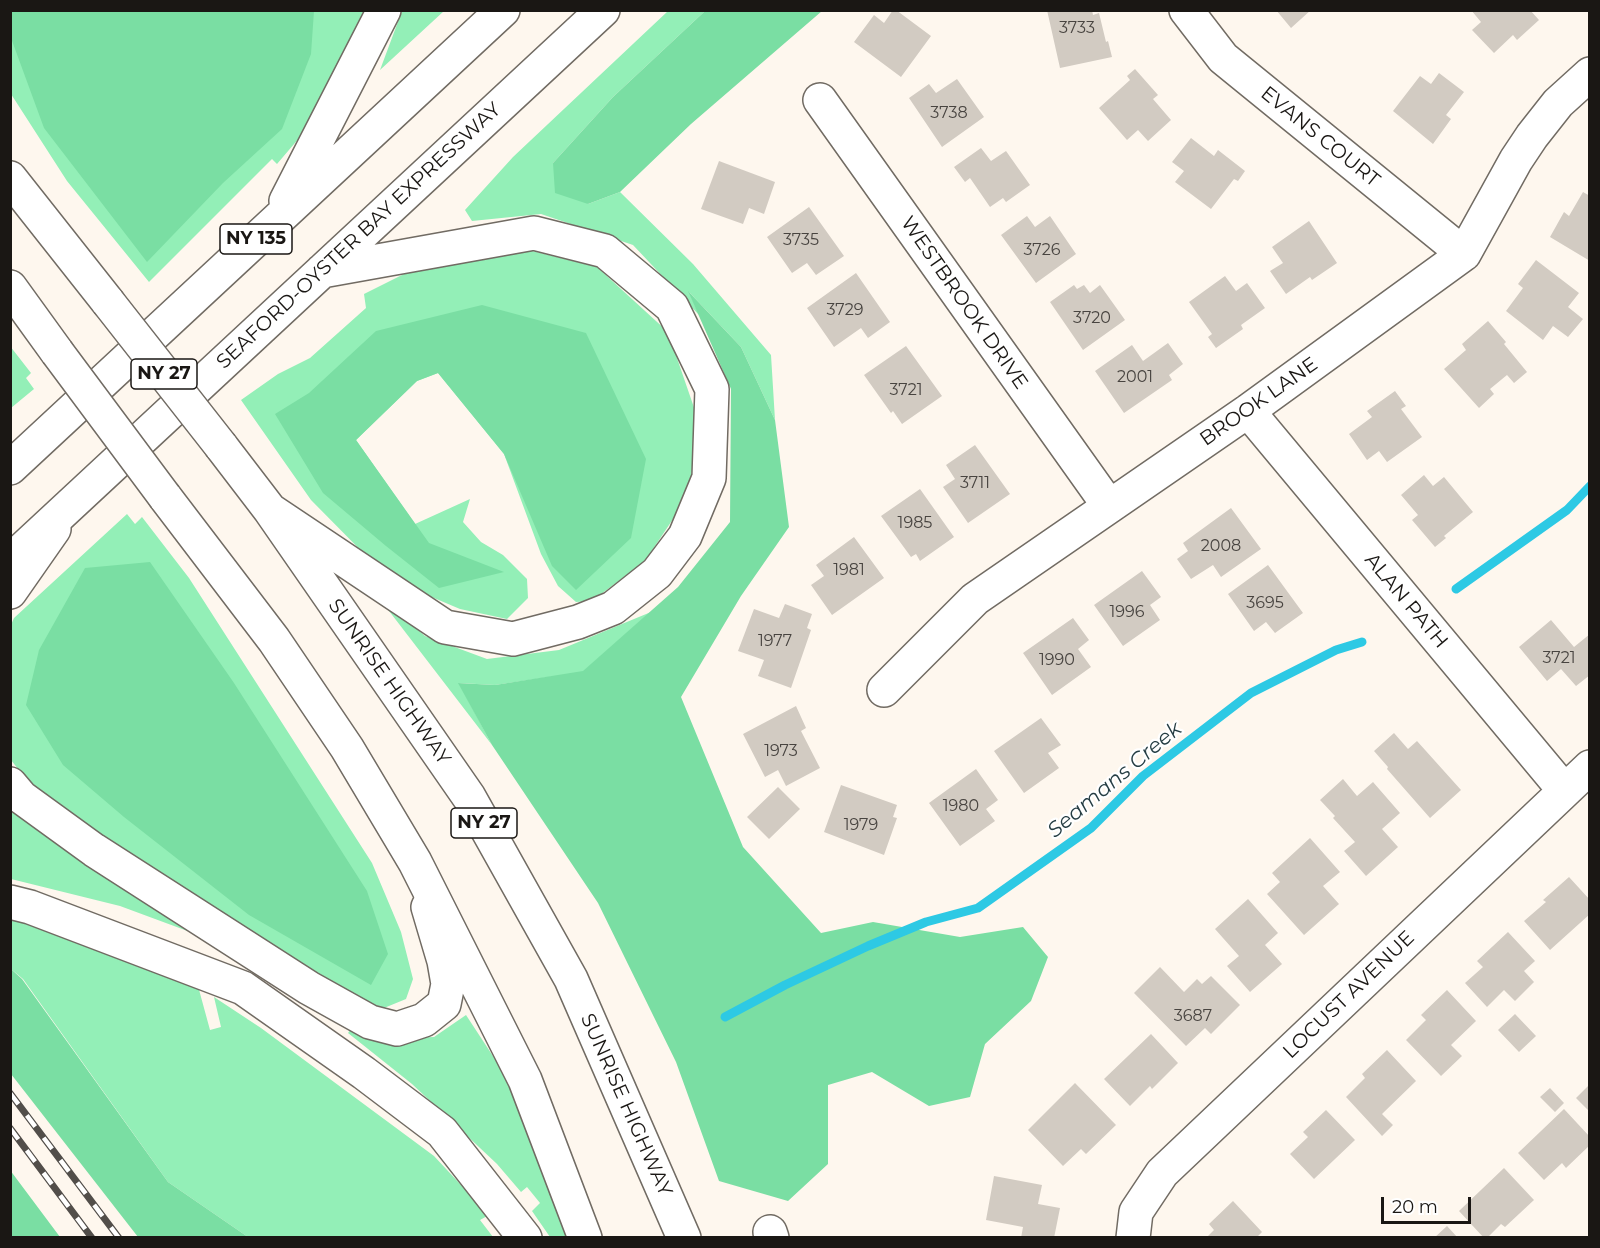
<!DOCTYPE html>
<style>
body{margin:0}
#map{position:relative;width:1600px;height:1248px;overflow:hidden;background:#fef7ee;font-family:Montserrat,sans-serif}
canvas{display:block}
.frame{position:absolute;inset:0;border:12px solid #1a1714;pointer-events:none}
.scale{position:absolute;left:1381px;top:1197px;width:90px;height:27px;box-sizing:border-box;border:3px solid #1a1714;border-top:0;padding-left:8px;font-size:18px;line-height:21px;white-space:nowrap;color:#1a1714;-webkit-text-stroke:4px #fff;paint-order:stroke}
</style>
<div id="map">
<canvas width="1600" height="1248"></canvas>
<div class="frame"></div>
<div class="scale">20 m</div>
</div>
<script>
const ctx = document.querySelector('canvas').getContext('2d');
ctx.lineJoin = 'round';
function fillPath(path, color) {
  ctx.fillStyle = color;
  ctx.fill(path, 'evenodd');
}
function shape(rows) {
  const path = new Path2D();
  for (const r of rows) {
    path.moveTo(r[0], r[1]);
    for (let i = 2; i < r.length; i += 2) path.lineTo(r[i], r[i + 1]);
  }
  return path;
}
function strokePath(path, color, width, dash) {
  ctx.strokeStyle = color;
  ctx.lineWidth = width;
  ctx.lineCap = dash ? 'butt' : 'round';
  ctx.setLineDash(dash || []);
  ctx.stroke(path);
}
function drawText(font, color, halo, rows, align = 'center') {
  ctx.font = font + ' Montserrat,sans-serif';
  ctx.lineWidth = 4.5;
  ctx.setLineDash([]);
  ctx.textBaseline = 'middle';
  ctx.strokeStyle = halo;
  ctx.fillStyle = color;
  for (const [text, x, y, turn = 0] of rows) {
    ctx.save();
    ctx.translate(x, y);
    ctx.rotate((+turn || 0) * Math.PI / 180);
    ctx.textAlign = isNaN(turn) ? turn : align;
    if (halo) ctx.strokeText(text, 0, 0);
    ctx.fillText(text, 0, 0);
    ctx.restore();
  }
}
fillPath(shape([
 [10,11,370,11,329,103,277,164,272,159,149,282,67,181,11,94],
 [402,11,444,11,380,70],
 [668,11,705,11,613,97,553,163,588,204,620,192,693,264,771,355,775,420,741,347,689,292,699,315,633,245,541,214,472,221,465,210,513,157],
 [508,245,597,267,668,332,700,425,687,498,645,561,592,601,576,602,558,586,541,554,504,454,438,373,417,381,356,440,415,524,470,499,463,522,481,542,503,555,527,579,528,598,507,619,460,609,389,579,311,500,241,400,278,374,310,358,366,308,364,294,418,267],
 [10,346,31,373,26,378,34,389,11,408],
 [127,514,135,524,142,517,189,578,372,863,401,932,413,979,406,999,384,1008,355,1002,42,800,11,760,10,627,14,618],
 [376,594,425,636,487,659,559,650,651,612,583,672,495,685,459,683,492,745],
 [11,799,228,946,120,906,11,879],
 [10,913,198,986,210,1030,221,1027,214,997,261,1028,434,1156,489,1215,480,1220,493,1237,248,1237,168,1182,23,979,11,969],
 [466,1015,508,1079,566,1237,550,1237,532,1211,540,1203,527,1187,521,1192,497,1164,412,1084,348,1033,354,1025,400,1038,434,1037]
]), '#93efb7');
fillPath(shape([
 [11,10,314,11,311,54,282,129,223,183,147,262,44,128,11,38],
 [705,11,822,11,691,124,620,192,588,204,555,193,553,163,613,97],
 [688,291,741,347,775,420,789,527,741,596,681,697,743,847,821,933,873,922,960,937,1023,927,1048,957,1031,1001,985,1044,970,1097,929,1106,872,1072,828,1085,828,1164,788,1201,719,1181,676,1062,598,903,492,745,458,683,495,685,583,671,678,587,730,522,731,389],
 [482,305,586,333,646,459,631,538,576,590,552,566,504,454,438,373,417,381,356,440,429,543,504,572,439,588,386,546,323,493,275,414,309,393,376,331],
 [150,562,234,683,367,891,388,954,371,985,249,915,124,817,63,765,26,705,39,650,85,568],
 [11,969,22,979,168,1182,248,1237,138,1237,11,1074],
 [10,1170,60,1237,61,1237,11,1237]
]), '#7adea3');
strokePath(shape([
 [1456,589,1567,510,1590,486],
 [725,1017,785,985,868,946,926,922,978,908,1091,828,1143,776,1251,693,1336,650,1362,642]
]), '#2dc9e4', 9);
fillPath(shape([
 [893,10,896,10,931,36,901,77,854,42,874,15,884,23],
 [1047,10,1092,10,1093,15,1099,13,1106,42,1108,41,1112,57,1060,68],
 [1276,10,1311,10,1291,28],
 [1471,10,1530,10,1539,20,1517,40,1513,35,1494,53,1472,30,1481,22],
 [1135,69,1158,95,1153,99,1171,120,1148,141,1138,130,1127,140,1099,108,1130,80,1127,76],
 [1439,73,1464,92,1446,115,1451,119,1433,144,1393,111,1420,76,1431,84],
 [957,79,984,117,942,147,909,98,929,84,936,93],
 [1191,138,1214,156,1218,150,1245,171,1238,181,1234,179,1211,209,1175,182,1184,171,1172,162],
 [981,148,991,161,1006,151,1030,185,1006,202,1003,198,990,207,970,178,965,182,954,167],
 [719,161,775,182,764,214,749,208,743,224,701,209],
 [1583,192,1590,196,1590,261,1550,237,1564,212,1569,216],
 [809,207,844,256,816,275,807,263,792,273,767,237],
 [1027,216,1035,227,1050,216,1076,254,1036,283,1001,235],
 [1309,221,1337,263,1312,280,1310,277,1286,294,1270,271,1283,263,1272,247],
 [1536,260,1579,293,1568,307,1583,319,1568,337,1553,326,1543,340,1506,311,1523,288,1518,284],
 [856,273,890,322,868,338,861,328,834,347,807,308],
 [1225,276,1236,291,1247,283,1265,308,1241,325,1243,329,1216,348,1208,337,1212,334,1189,302],
 [1074,285,1077,289,1084,285,1090,293,1100,285,1125,320,1083,350,1050,302],
 [1488,321,1506,342,1504,344,1527,372,1514,383,1507,375,1490,389,1494,394,1479,408,1444,369,1466,350,1462,344],
 [1168,343,1183,364,1169,375,1172,380,1124,413,1095,371,1132,345,1143,361],
 [906,346,942,396,902,424,893,411,891,413,864,375],
 [1395,391,1406,406,1401,409,1422,437,1387,462,1379,451,1367,460,1349,434,1372,417,1367,411],
 [975,445,1010,494,968,523,943,487,955,479,946,465],
 [1424,475,1433,486,1444,477,1473,512,1444,536,1446,538,1435,547,1412,520,1418,515,1401,495],
 [920,489,954,537,920,561,916,554,911,557,881,516],
 [1231,508,1261,549,1221,577,1213,565,1191,579,1177,559,1188,551,1183,543],
 [854,537,884,578,832,615,811,585,824,576,816,565],
 [1268,565,1303,613,1275,633,1266,622,1254,631,1228,594],
 [1142,571,1161,597,1150,605,1160,620,1123,646,1094,605],
 [785,604,812,614,807,628,811,630,791,688,758,676,764,660,738,651,754,609,779,618],
 [1073,618,1089,640,1078,649,1091,667,1052,695,1023,653],
 [1551,620,1574,647,1590,634,1590,675,1576,686,1561,669,1547,681,1519,647],
 [796,706,806,728,801,731,820,768,786,786,778,770,765,777,743,734],
 [1041,718,1061,745,1048,753,1059,768,1024,793,994,751],
 [1394,733,1408,749,1417,741,1461,790,1430,818,1387,769,1388,767,1374,751],
 [976,769,998,800,986,809,995,821,960,846,929,803],
 [1343,779,1357,796,1373,782,1400,813,1382,829,1398,847,1366,876,1344,851,1355,842,1333,818,1335,816,1320,800],
 [841,785,897,805,893,817,897,818,884,855,824,832],
 [778,787,800,809,769,839,747,817],
 [1310,838,1340,872,1323,886,1339,904,1304,935,1267,894,1280,882,1272,873],
 [1569,877,1590,900,1590,914,1550,950,1524,921,1546,902,1543,900],
 [1248,899,1278,933,1265,945,1282,964,1250,992,1227,966,1239,956,1215,929],
 [1508,932,1535,961,1524,971,1534,982,1515,1001,1504,990,1487,1007,1465,983,1483,967,1477,961],
 [1160,967,1184,992,1197,979,1202,984,1211,976,1240,1005,1211,1034,1205,1028,1186,1046,1134,993],
 [1447,990,1476,1021,1451,1045,1462,1056,1441,1076,1406,1040,1426,1020,1421,1015],
 [1515,1014,1536,1036,1519,1052,1498,1030],
 [1151,1034,1178,1063,1152,1089,1150,1086,1130,1106,1104,1079],
 [1387,1050,1416,1081,1382,1114,1393,1125,1382,1136,1346,1097,1365,1078,1362,1074],
 [1075,1083,1116,1125,1086,1154,1081,1149,1063,1166,1028,1130],
 [1590,1084,1590,1112,1576,1098],
 [1550,1088,1564,1103,1555,1112,1540,1097],
 [1564,1109,1590,1137,1590,1145,1566,1168,1562,1163,1544,1180,1518,1153],
 [1326,1110,1355,1140,1314,1179,1290,1154,1308,1137,1303,1132],
 [1504,1168,1534,1200,1505,1227,1501,1224,1487,1238,1484,1238,1459,1211],
 [994,1176,1042,1185,1038,1204,1060,1208,1054,1238,1021,1238,1023,1227,986,1220],
 [1233,1201,1262,1232,1256,1238,1206,1238,1214,1230,1209,1224],
 [1447,1226,1458,1238,1434,1238]
]), '#d2cbc2');
const minor = shape([
 [1186,10,1223,58,1464,254],
 [820,100,1109,506],
 [1248,411,1564,790],
 [10,592,54,529],
 [884,690,975,599,1248,411,1464,254,1516,160,1532,136,1558,103,1590,74],
 [10,784,21,797,94,850,309,988,370,1022,397,1029,424,1020,444,1004,448,984,444,961,428,907],
 [770,1232,772,1238],
 [1133,1238,1136,1212,1162,1173,1590,767]
]);
const highway = shape([
 [10,178,108,302],
 [286,201,384,10],
 [10,287,57,352],
 [221,446,270,510,469,797,571,979,684,1238],
 [10,468,503,10],
 [165,497,274,640,347,748,415,862,525,1080,585,1238],
 [270,510,445,627,513,639,578,622,613,608,657,573,685,536,709,478,712,389,672,307,605,251,534,233,322,271],
 [10,561,603,10],
 [10,902,30,907,243,988,364,1073,442,1132,525,1238]
]);
strokePath(minor, '#716b63', 36);
strokePath(highway, '#716b63', 36);
strokePath(minor, '#fff', 33);
strokePath(highway, '#fff', 33);
const rail = shape([
 [10,1093,119,1238],
 [10,1128,92,1238]
]);
strokePath(rail, '#524e4a', 7);
strokePath(rail, '#fff', 4.5, [14]);
const highwayBridge = shape([
 [108,302,221,446],
 [57,352,165,497]
]);
strokePath(highwayBridge, '#716b63', 36, []);
strokePath(highwayBridge, '#fff', 33);
drawText('16px', '#484440', null, [
 ["3733",1077,28],
 ["3738",949,113],
 ["3735",801,240],
 ["3726",1042,250],
 ["3729",845,310],
 ["3720",1092,318],
 ["2001",1135,377],
 ["3721",906,390],
 ["3711",975,483],
 ["1985",915,523],
 ["2008",1221,546],
 ["1981",849,570],
 ["3695",1265,603],
 ["1996",1127,612],
 ["1977",775,641],
 ["3721",1559,658],
 ["1990",1057,660],
 ["1973",781,751],
 ["1980",961,806],
 ["1979",861,825],
 ["3687",1193,1016]
]);
for (const [x, y, w] of [
 [256,239,72],
 [164,374,66],
 [484,823,66]
]) {
  const box = new Path2D();
  box.roundRect(x - w / 2, y - 15, w, 30, 4.5);
  ctx.fillStyle = '#fff';
  ctx.fill(box);
  strokePath(box, '#1a1714', 1.5);
}
drawText('bold 18px', '#1a1714', null, [
 ["NY 135",256,239],
 ["NY 27",164,374],
 ["NY 27",484,823]
]);
drawText('20px', '#1a1714', '#fff', [
 ["EVANS COURT",1320,137,39],
 ["SEAFORD-OYSTER BAY EXPRESSWAY",359,236,-43],
 ["WESTBROOK DRIVE",964,303,55],
 ["BROOK LANE",1259,402,-35],
 ["ALAN PATH",1406,601,50],
 ["SUNRISE HIGHWAY",389,682,55],
 ["LOCUST AVENUE",1349,995,-44],
 ["SUNRISE HIGHWAY",626,1105,66]
]);
drawText('italic 21px', '#253d43', '#fff', [
 ["Seamans Creek",1115,780,-40]
]);
</script>
